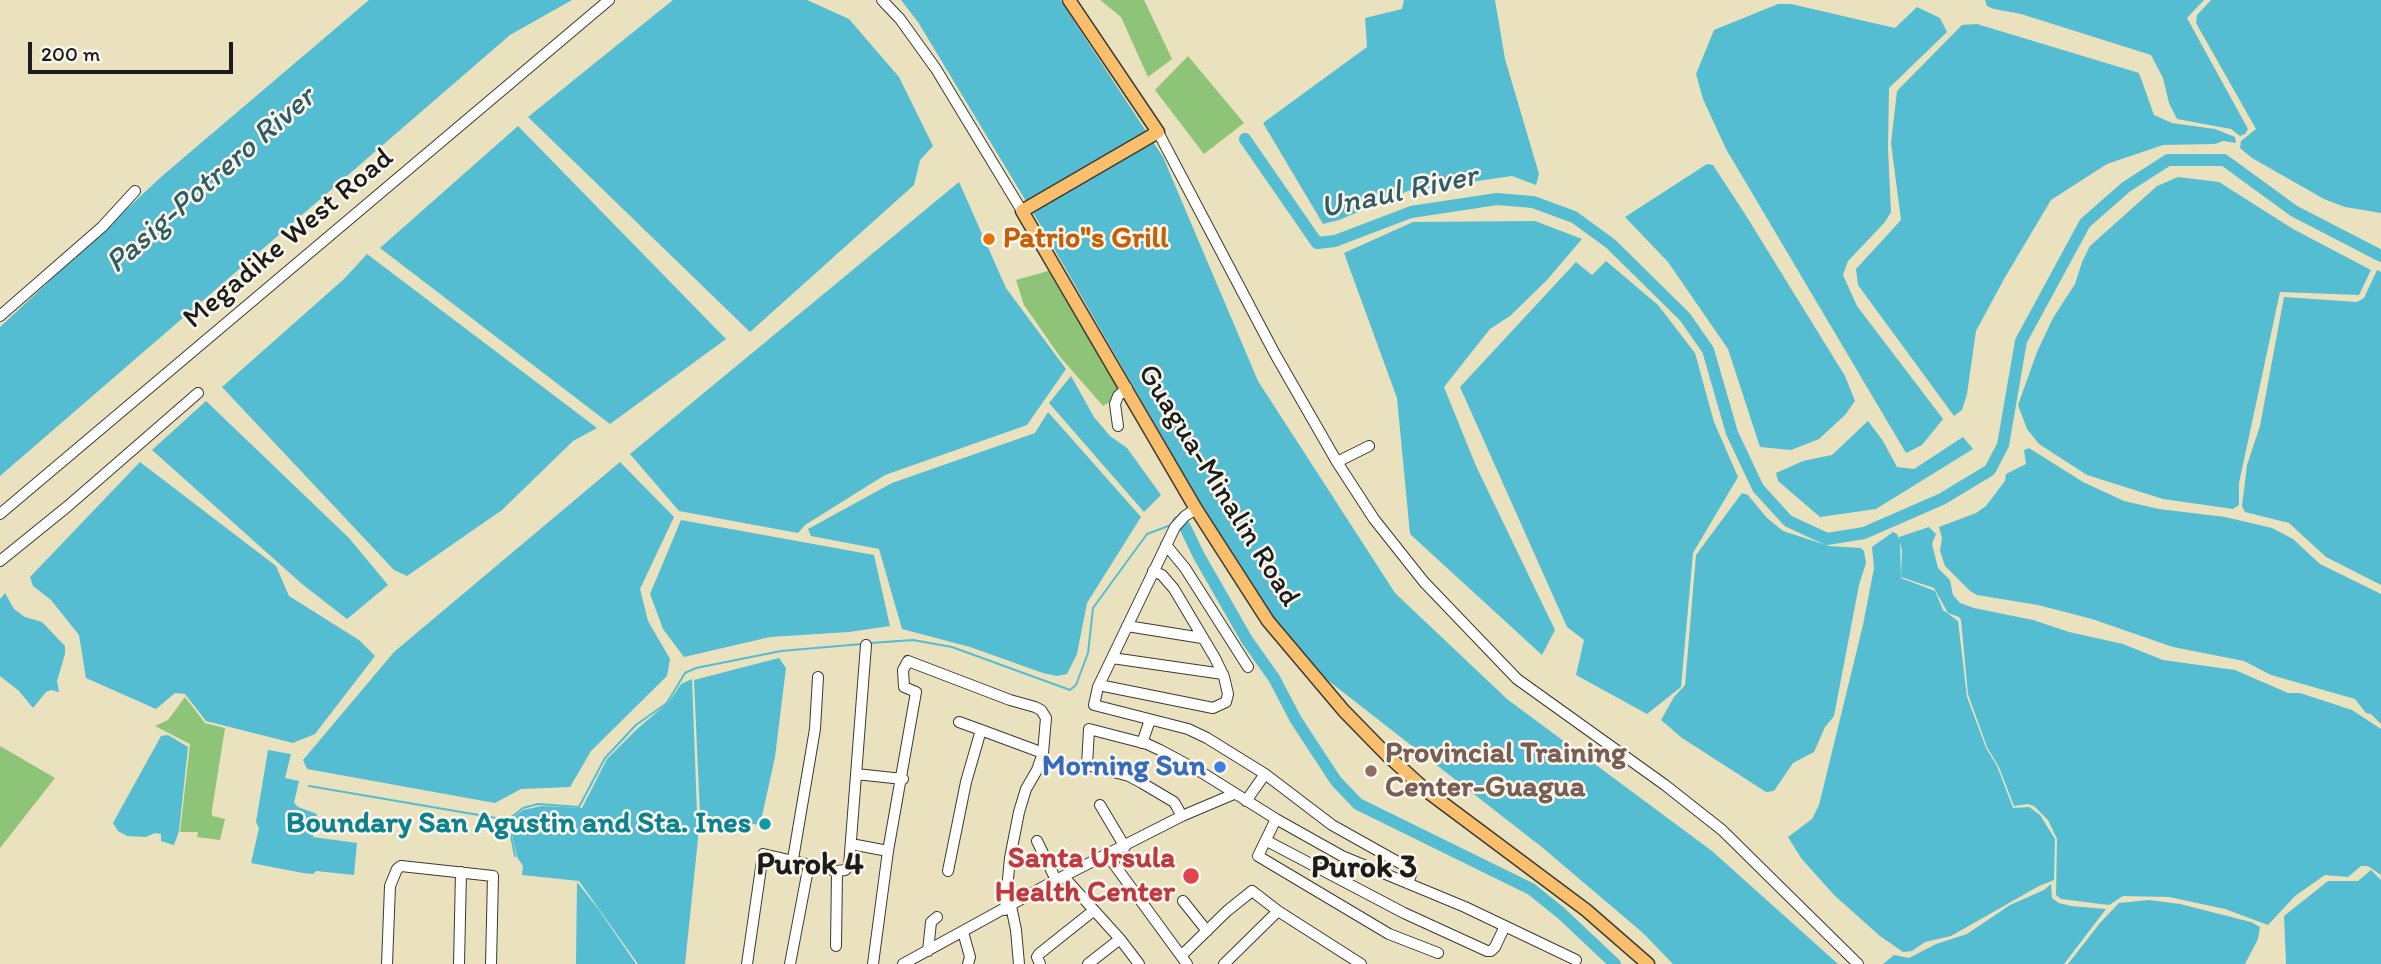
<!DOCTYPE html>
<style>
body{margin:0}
#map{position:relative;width:2381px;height:964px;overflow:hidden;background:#eae1bf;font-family:Itim,sans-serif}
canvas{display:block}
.scale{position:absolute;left:28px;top:42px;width:205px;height:32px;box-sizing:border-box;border:4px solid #1c1c1c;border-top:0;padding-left:9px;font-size:21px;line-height:24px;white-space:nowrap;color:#1c1c1c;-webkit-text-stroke:5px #fbf7ec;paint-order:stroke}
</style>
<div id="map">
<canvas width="2381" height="964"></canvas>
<div class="scale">200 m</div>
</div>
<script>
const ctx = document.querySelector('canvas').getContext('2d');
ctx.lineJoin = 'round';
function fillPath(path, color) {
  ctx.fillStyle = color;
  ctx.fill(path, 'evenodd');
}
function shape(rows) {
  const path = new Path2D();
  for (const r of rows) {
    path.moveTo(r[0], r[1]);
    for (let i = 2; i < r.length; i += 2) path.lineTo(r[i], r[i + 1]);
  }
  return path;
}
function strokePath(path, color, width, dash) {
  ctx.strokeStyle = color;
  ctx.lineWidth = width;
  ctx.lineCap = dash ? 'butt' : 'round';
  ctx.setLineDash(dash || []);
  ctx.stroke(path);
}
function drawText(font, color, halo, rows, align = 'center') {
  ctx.font = font + ' Itim,sans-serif';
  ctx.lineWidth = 5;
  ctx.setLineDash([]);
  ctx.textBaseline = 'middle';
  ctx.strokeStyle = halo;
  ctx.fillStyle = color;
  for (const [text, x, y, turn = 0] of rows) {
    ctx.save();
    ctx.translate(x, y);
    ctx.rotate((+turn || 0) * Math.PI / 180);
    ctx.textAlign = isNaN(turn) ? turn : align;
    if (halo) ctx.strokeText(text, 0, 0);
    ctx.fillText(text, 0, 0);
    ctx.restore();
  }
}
fillPath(shape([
 [1100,0,1144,0,1172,59,1148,77,1121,17],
 [1188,56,1244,123,1204,154,1155,90],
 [1048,271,1123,394,1103,406,1061,358,1024,305,1016,280],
 [185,697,205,723,225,728,212,810,212,816,225,819,220,840,197,837,198,832,180,832,190,744,155,726,168,720],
 [0,746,55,778,0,848]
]), '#8ec477');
fillPath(shape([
 [369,0,572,0,510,35,0,476,0,327,161,177],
 [673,0,807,0,849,19,899,77,933,146,920,160,914,185,750,332,528,117],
 [901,0,1060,0,1163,157,1258,381,1395,593,1507,699,1712,851,1838,964,1673,964,1643,933,1543,848,1303,661,1240,572,1041,226,918,22],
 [1404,0,1495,0,1505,59,1539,174,1536,185,1512,176,1408,191,1339,220,1323,224,1263,123,1367,47,1365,18,1402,9],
 [1985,0,2204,0,2187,18,2248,129,2245,134,2240,136,2231,129,2177,119,2169,103,2163,78,2151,55,2021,14,1994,9,1987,6],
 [2211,0,2381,0,2381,213,2345,207,2324,199,2252,158,2240,148,2241,141,2256,129,2196,23,2197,15],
 [1778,4,1791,4,1895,28,1917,7,1940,18,1947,32,1889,88,1888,149,1891,212,1885,222,1848,261,1843,275,1857,306,1943,419,1922,445,1906,453,1726,149,1703,99,1696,74,1714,30],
 [1977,24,2139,73,2154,115,2172,123,2215,129,2235,137,2236,143,2223,141,2215,144,2163,145,2107,164,2051,200,2004,279,1976,331,1967,394,1962,410,1954,416,1858,285,1856,269,1901,220,1891,143,1897,91,1962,25],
 [518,126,726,339,610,424,380,248],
 [1707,164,1713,165,1745,214,1845,376,1855,401,1845,415,1819,439,1791,450,1760,447,1728,349,1668,262,1625,217],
 [2178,177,2219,182,2293,229,2371,270,2359,295,2280,292,2239,483,2239,505,2233,509,2163,499,2087,475,2039,444,2027,429,2018,405,2037,352,2053,318,2075,284,2082,262,2090,246,2157,186],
 [959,182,1006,288,1066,369,1027,425,885,475,805,525,798,533,679,511,630,454],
 [1535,221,1582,239,1547,280,1510,316,1490,329,1444,387,1476,466,1555,630,1542,655,1410,534,1397,398,1344,253,1413,222],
 [367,254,597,428,573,441,502,510,407,576,394,570,222,387,344,279],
 [1606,261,1658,305,1695,353,1714,422,1738,477,1693,553,1681,687,1647,714,1576,675,1584,640,1567,627,1460,387,1576,262,1592,275],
 [2377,270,2381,272,2381,585,2326,557,2289,523,2245,512,2242,506,2247,465,2260,426,2284,297,2357,302,2364,298],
 [1071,376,1094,417,1110,436,1127,448,1161,495,1144,512,1049,403],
 [206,401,349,538,388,585,347,619,302,584,152,450],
 [1048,412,1141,517,1087,603,1077,654,1067,674,1057,676,1043,673,970,647,902,629,879,549,811,536,808,529,892,483,1035,433],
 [1868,421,1883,441,1897,467,1914,469,1963,437,1973,449,1876,509,1820,517,1778,481,1776,473,1803,461,1832,455],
 [2029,448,2083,482,2124,501,2159,509,2225,517,2272,528,2293,539,2320,564,2381,594,2381,724,2371,714,2366,713,2355,699,2271,675,2244,661,2173,647,2092,619,2038,605,1977,595,1970,591,1945,566,1940,551,1942,538,1939,527,1976,513,1986,506,2005,481,2006,474,2026,464,2024,450],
 [140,462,276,566,289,596,359,640,375,656,315,734,293,743,206,721,185,694,175,693,156,709,86,678,79,635,51,600,33,586,30,577],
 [620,462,674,517,640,589,648,621,670,659,667,676,591,751,570,787,521,789,495,803,307,769,303,760,394,652],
 [1742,493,1748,495,1767,518,1783,531,1829,546,1861,548,1864,551,1866,563,1859,585,1834,716,1825,727,1814,752,1793,763,1774,791,1766,792,1682,738,1661,720,1674,697,1685,685,1696,555],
 [681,520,874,555,890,626,849,632,770,637,684,657,663,629,650,594],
 [1929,527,1936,534,1932,544,1938,568,1950,580,1953,595,1960,603,1974,608,2033,620,2069,632,2123,644,2163,660,2235,670,2288,693,2300,693,2352,710,2381,729,2381,875,2368,866,2361,866,2348,877,2325,875,2295,896,2268,925,2225,909,2169,897,2123,896,2109,905,2061,899,2056,895,2057,839,2048,820,2034,806,2028,804,2014,806,1999,767,1987,747,1968,694,1961,620,1959,617,1948,613,1934,588,1901,577,1902,551,1899,537],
 [1893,532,1897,534,1900,541,1901,578,1935,591,1943,610,1958,621,1967,697,1986,748,1997,766,2013,808,2029,807,2040,815,2055,839,2054,880,2039,886,1951,936,1925,942,1912,951,1903,952,1880,936,1834,895,1801,858,1788,837,1812,819,1819,805,1863,625,1874,568,1872,547],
 [5,593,14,609,25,617,42,622,65,646,65,654,57,681,59,692,51,690,46,692,33,708,19,691,0,676,0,599],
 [779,658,786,668,775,757,760,825,700,815,694,680],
 [692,679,698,839,685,964,638,964,579,881,522,875,523,866,517,857,509,821,523,810,542,806,582,808,607,759,637,729,669,702,681,684],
 [168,735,188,747,179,831,174,845,161,841,161,834,155,833,146,837,127,836,118,831,113,823,161,736],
 [268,750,291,754,285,778,299,781,294,803,298,807,317,814,313,837,357,843,354,875,316,871,313,874,303,873,251,863,259,828,256,822],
 [2371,870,2381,880,2381,964,2286,964,2284,916,2328,881,2358,881],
 [577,882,599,910,636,964,576,964],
 [2051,884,2052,898,2059,903,2071,906,2106,909,2064,964,1883,964,1894,955,1909,958,1936,944,1967,934,2010,905,2044,890],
 [2149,900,2180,904,2251,922,2260,927,2258,939,2245,964,2068,964,2100,923,2119,903]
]), '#54bdd2');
strokePath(shape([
 [871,643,913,640,952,647,1070,690,1076,685,1088,653,1093,608,1147,534,1171,525],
 [309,786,508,820,523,808,538,804,579,807,605,758,636,725,667,703,685,673,696,668,781,651,862,644],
 [508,821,515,856]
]), '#54bdd2', 2);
strokePath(shape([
 [1245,139,1317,243,1335,241,1411,212,1497,199,1533,202,1574,217,1611,244,1685,317,1708,350,1732,433,1758,488,1788,521,1827,539,1864,533,1942,499,1990,470,2003,445,2021,341,2085,223,2126,187,2168,160,2224,160,2294,211,2381,256],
 [1178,522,1185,527,1199,556,1247,640,1274,678,1296,720,1336,781,1358,804,1531,889,1561,913,1615,964]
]), '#54bdd2', 12);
const minor = shape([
 [882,0,900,19,936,69,1022,211],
 [1158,132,1275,354,1337,462,1374,519,1424,582,1517,679,1665,785,1722,830,1858,964],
 [0,316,102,227,135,191],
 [1118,426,1115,404,1118,396,1127,388],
 [1337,462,1369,446],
 [1196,509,1185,516,1175,527,1098,687,1094,705,1188,729,1207,738,1265,774,1332,825,1407,867,1412,872,1408,883],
 [0,514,609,0],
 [1166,545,1185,568,1248,667],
 [0,561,68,506,198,393],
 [1127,626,1202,638],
 [1112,658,1223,674],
 [1099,685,1213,708,1226,702,1228,694,1224,677,1215,658,1174,589,1162,575,1153,571],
 [959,722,981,730],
 [1142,743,1150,720],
 [856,774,903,779],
 [1246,801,1265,774],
 [1100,805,1125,847],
 [1182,816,1174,802,1142,783,1129,776,1087,765,1089,729,1147,744,1160,750,1201,772,1276,819,1258,856,1389,934,1438,953],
 [1276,819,1342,856,1465,907,1576,960],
 [1037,841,1056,880],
 [1267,841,1404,913,1487,951,1491,951,1495,947,1505,926],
 [851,844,888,851],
 [1108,856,1187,964],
 [793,859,815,729,818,677],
 [948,871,966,782,981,730,1043,753],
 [1064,877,1120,939,1139,964],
 [1183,901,1207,931],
 [1011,906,1016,930,1019,964],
 [963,932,970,957,968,964],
 [836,946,837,871],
 [928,951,931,922,937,917],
 [1181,956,1227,911,1252,891,1278,911,1361,964],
 [387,964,390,886,397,869,401,866,493,876,491,964],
 [459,964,461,872],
 [747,964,763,854,837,871,845,870,849,866,866,645],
 [790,964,809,864],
 [873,964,888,851,916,692,904,687,903,670,908,661,1010,700,1035,707,1041,710,1046,718,1043,753,1037,770,1026,789,1019,812,1010,858,1005,910],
 [903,964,1056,880,1182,816,1234,794],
 [1040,964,1037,957,1039,954,1093,911],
 [1088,964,1120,939],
 [1224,964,1278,911]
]);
const major = shape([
 [1069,0,1158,132,1022,211,1196,509,1268,621,1344,711,1387,755,1428,792,1586,910,1648,964]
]);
strokePath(minor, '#3b3a34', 12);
strokePath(major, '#3b3a34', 15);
strokePath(minor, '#fff', 10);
strokePath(major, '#f9bf6d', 12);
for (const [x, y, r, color] of [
 [989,239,7,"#e8710a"],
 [1220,767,7,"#3f7fe0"],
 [1371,771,7,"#8d6e63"],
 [765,824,7,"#0f9aa8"],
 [1191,876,9,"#e0444e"]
]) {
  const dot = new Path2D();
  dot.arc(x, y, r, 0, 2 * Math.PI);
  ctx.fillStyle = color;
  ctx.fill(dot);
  strokePath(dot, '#fbf7ec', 2.5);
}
drawText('30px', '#1c1c1c', '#fbf7ec', [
 ["Megadike West Road",289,239,-40],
 ["Guagua-Minalin Road",1218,486,58]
]);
drawText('bold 30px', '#c56008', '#fbf7ec', [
 ["Patrio\"s Grill",1003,239]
], 'left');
drawText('bold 30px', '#785e54', '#fbf7ec', [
 ["Provincial Training",1385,754],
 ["Center-Guagua",1385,788]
], 'left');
drawText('bold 30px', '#366cbe', '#fbf7ec', [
 ["Morning Sun",1206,767]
], 'right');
drawText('bold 30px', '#0d838f', '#fbf7ec', [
 ["Boundary San Agustin and Sta. Ines",751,824]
], 'right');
drawText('bold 30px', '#be3a42', '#fbf7ec', [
 ["Santa Ursula",1175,859],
 ["Health Center",1175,893]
], 'right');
drawText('italic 32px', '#325c65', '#fbf7ec', [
 ["Pasig-Potrero River",211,181,-41],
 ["Unaul River",1399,193,-12]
]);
drawText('bold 32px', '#1c1c1c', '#fbf7ec', [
 ["Purok 4",810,866],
 ["Purok 3",1364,869]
]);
</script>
